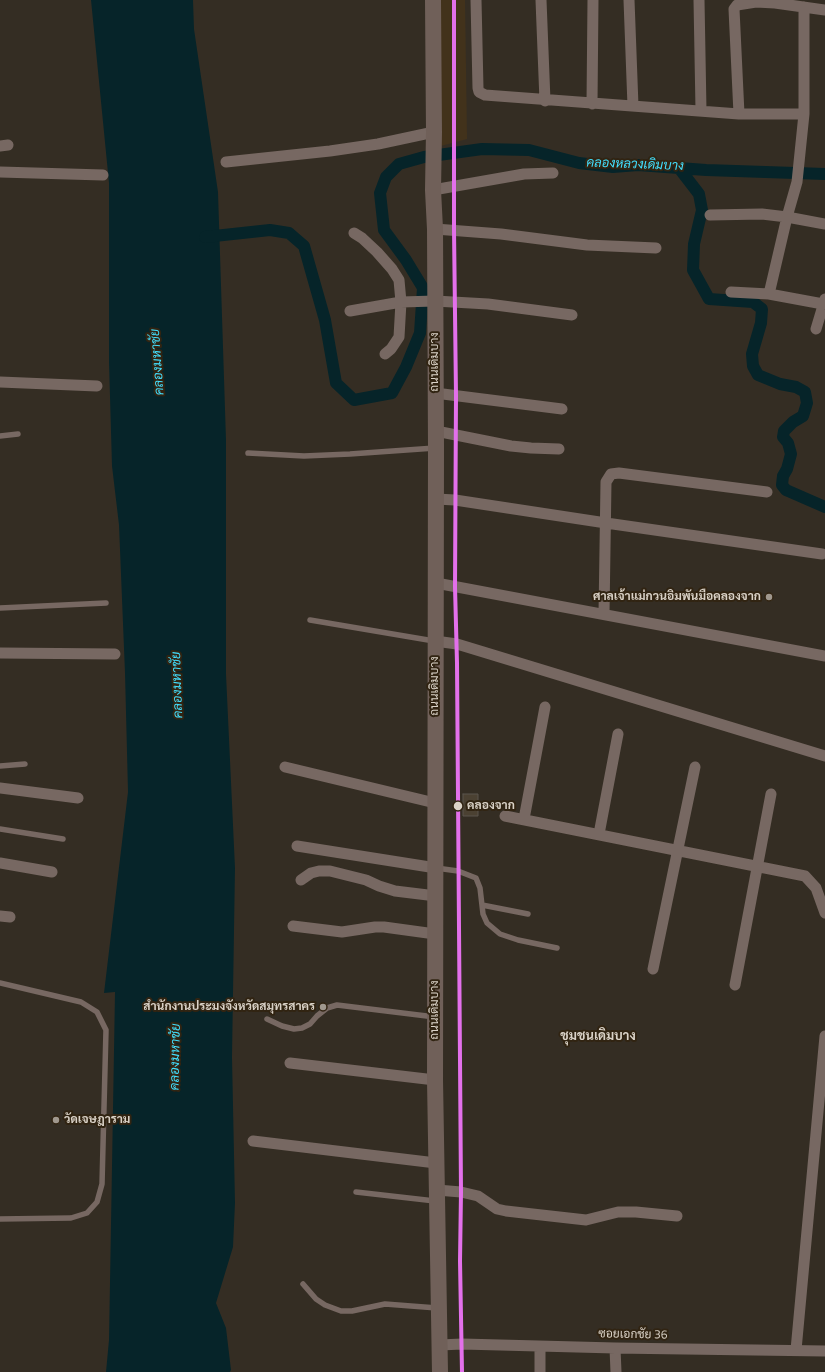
<!DOCTYPE html>
<meta charset="utf-8">
<style>
body{margin:0}
canvas{display:block;background:#342d23}
</style>
<canvas width="825" height="1372"></canvas>
<script>
const ctx = document.querySelector('canvas').getContext('2d');
ctx.lineJoin = 'round';
function fillPath(path, color) {
  ctx.fillStyle = color;
  ctx.fill(path, 'evenodd');
}
function shape(rows) {
  const path = new Path2D();
  for (const r of rows) {
    path.moveTo(r[0], r[1]);
    for (let i = 2; i < r.length; i += 2) path.lineTo(r[i], r[i + 1]);
  }
  return path;
}
function strokePath(path, color, width, dash) {
  ctx.strokeStyle = color;
  ctx.lineWidth = width;
  ctx.lineCap = dash ? 'butt' : 'round';
  ctx.setLineDash(dash || []);
  ctx.stroke(path);
}
function drawText(font, color, halo, rows, align = 'center') {
  ctx.font = font + ' "Titillium Web",Sarabun,sans-serif';
  ctx.lineWidth = 4;
  ctx.setLineDash([]);
  ctx.textBaseline = 'middle';
  ctx.strokeStyle = halo;
  ctx.fillStyle = color;
  for (const [text, x, y, turn = 0] of rows) {
    ctx.save();
    ctx.translate(x, y);
    ctx.rotate((+turn || 0) * Math.PI / 180);
    ctx.textAlign = isNaN(turn) ? turn : align;
    if (halo) ctx.strokeText(text, 0, 0);
    ctx.fillText(text, 0, 0);
    ctx.restore();
  }
}
fillPath(shape([
 [438,0,465,0,467,139,437,147]
]), '#42321b');
fillPath(shape([
 [91,0,193,0,194,29,218,192,226,440,226,674,235,868,232,1057,235,1203,233,1247,216,1303,226,1328,231,1370,230,1372,106,1372,109,1340,115,992,104,993,128,792,125,673,119,525,112,466,109,362,109,183]
]), '#062429');
strokePath(shape([
 [679,168,699,194,702,210,694,244,693,270,709,299,753,302,762,309,761,323,752,354,753,366,758,375,780,384,796,387,805,392,807,403,803,416,793,422,784,431,783,437,788,443,791,454,787,469,783,476,782,485,786,490,825,507],
 [205,237,270,230,289,233,304,246,325,320,336,383,354,400,392,393,406,367,420,333,423,288,406,260,384,230,380,193,386,177,399,164,424,157,482,149,529,150,579,163,613,167,638,165,706,170,825,174]
]), '#062429', 12);
const building = shape([
 [463,794,478,794,478,816,463,816,463,794]
]);
fillPath(building, '#4b4132');
strokePath(building, '#5b554c', 1);
strokePath(shape([
 [0,436,18,434],
 [248,453,304,456,350,454,435,448],
 [0,608,106,603],
 [310,620,434,641],
 [0,766,25,764],
 [0,829,63,839],
 [436,868,458,871,476,878,480,888,483,914,487,923,500,934,518,940,557,948],
 [482,905,528,914],
 [0,983,81,1002,97,1012,106,1030,102,1184,97,1202,87,1213,71,1218,0,1219],
 [267,1019,282,1026,294,1029,302,1028,310,1024,317,1016,327,1008,337,1005,435,1017],
 [356,1192,435,1201],
 [303,1284,316,1299,325,1305,341,1311,352,1311,385,1304,437,1308]
]), '#776862', 5.5);
strokePath(shape([
 [476,0,478,88,479,92,485,95,739,114,804,114,797,182,787,217,769,294],
 [541,0,545,101],
 [629,0,633,106],
 [699,0,701,110],
 [775,3,825,10],
 [804,7,804,114],
 [592,104,593,0],
 [739,114,734,9,737,5,756,2,775,3,775,0],
 [0,146,8,145],
 [226,162,330,151,378,144,434,132],
 [0,172,103,175],
 [433,190,524,174,553,173],
 [710,215,762,214,787,217,825,224],
 [435,229,501,234,587,245,656,248],
 [354,233,362,238,377,252,392,269,399,280,401,302,435,301,488,304,572,315],
 [731,292,769,294,823,304],
 [350,311,401,302,399,337,391,349,385,354],
 [816,329,825,299],
 [0,382,97,386],
 [435,393,562,409],
 [436,431,511,446,531,448,559,449],
 [436,499,455,500,606,523,822,554],
 [436,583,825,656],
 [604,614,606,482,611,474,619,473,767,492],
 [435,641,457,644,825,756],
 [0,653,115,654],
 [285,767,435,803],
 [0,788,78,798],
 [505,816,805,876,816,888,825,913],
 [524,819,545,707],
 [599,834,618,734],
 [297,846,436,868],
 [0,863,52,872],
 [301,880,311,873,319,871,330,871,366,880,379,886,395,891,436,896],
 [0,916,10,917],
 [293,926,342,932,375,927,384,927,435,934],
 [653,969,695,767],
 [735,985,771,794],
 [290,1063,435,1080],
 [253,1141,436,1163],
 [437,1190,461,1192,478,1196,497,1209,506,1211,586,1220,618,1212,636,1212,677,1216],
 [440,1345,462,1344,615,1348,825,1351],
 [615,1348,616,1372],
 [796,1350,825,1036],
 [540,1372,540,1347]
]), '#776862', 11);
strokePath(shape([
 [433,0,434,132,433,190,435,229,436,448,435,1080,440,1372]
]), '#706059', 16);
strokePath(shape([
 [454,0,454,230,456,395,455,587,457,663,461,1192,460,1261,462,1372]
]), '#e370eb', 4);
for (const [x, y, r, color] of [
 [769,597,4,"#a0988e"],
 [458,806,5,"#dad2c7"],
 [323,1007,4,"#a0988e"],
 [56,1120,4,"#a0988e"]
]) {
  const dot = new Path2D();
  dot.arc(x, y, r, 0, 2 * Math.PI);
  ctx.fillStyle = color;
  ctx.fill(dot);
  strokePath(dot, '#312412', 1.5);
}
drawText('12px', '#dad2c7', '#312412', [
 ["ถนนเดิมบาง",435,362,-90],
 ["ถนนเดิมบาง",435,686,-90],
 ["ถนนเดิมบาง",435,1010,-90],
 ["ซอยเอกชัย 36",633,1335,1]
]);
drawText('bold 12px', '#dad2c7', '#312412', [
 ["ศาลเจ้าแม่กวนอิมพันมือคลองจาก",761,597],
 ["สำนักงานประมงจังหวัดสมุทรสาคร",315,1007],
 ["วัดเจษฎาราม",64,1120,"left"]
], 'right');
drawText('bold 12px', '#dad2c7', '#312412', [
 ["คลองจาก",467,806]
], 'left');
drawText('italic 13px', '#42dffe', '#312412', [
 ["คลองหลวงเดิมบาง",635,165,2],
 ["คลองมหาชัย",158,362,-94],
 ["คลองมหาชัย",178,685,-92],
 ["คลองมหาชัย",176,1057,-89]
]);
drawText('bold 13px', '#dad2c7', '#312412', [
 ["ชุมชนเดิมบาง",598,1037]
]);
</script>
